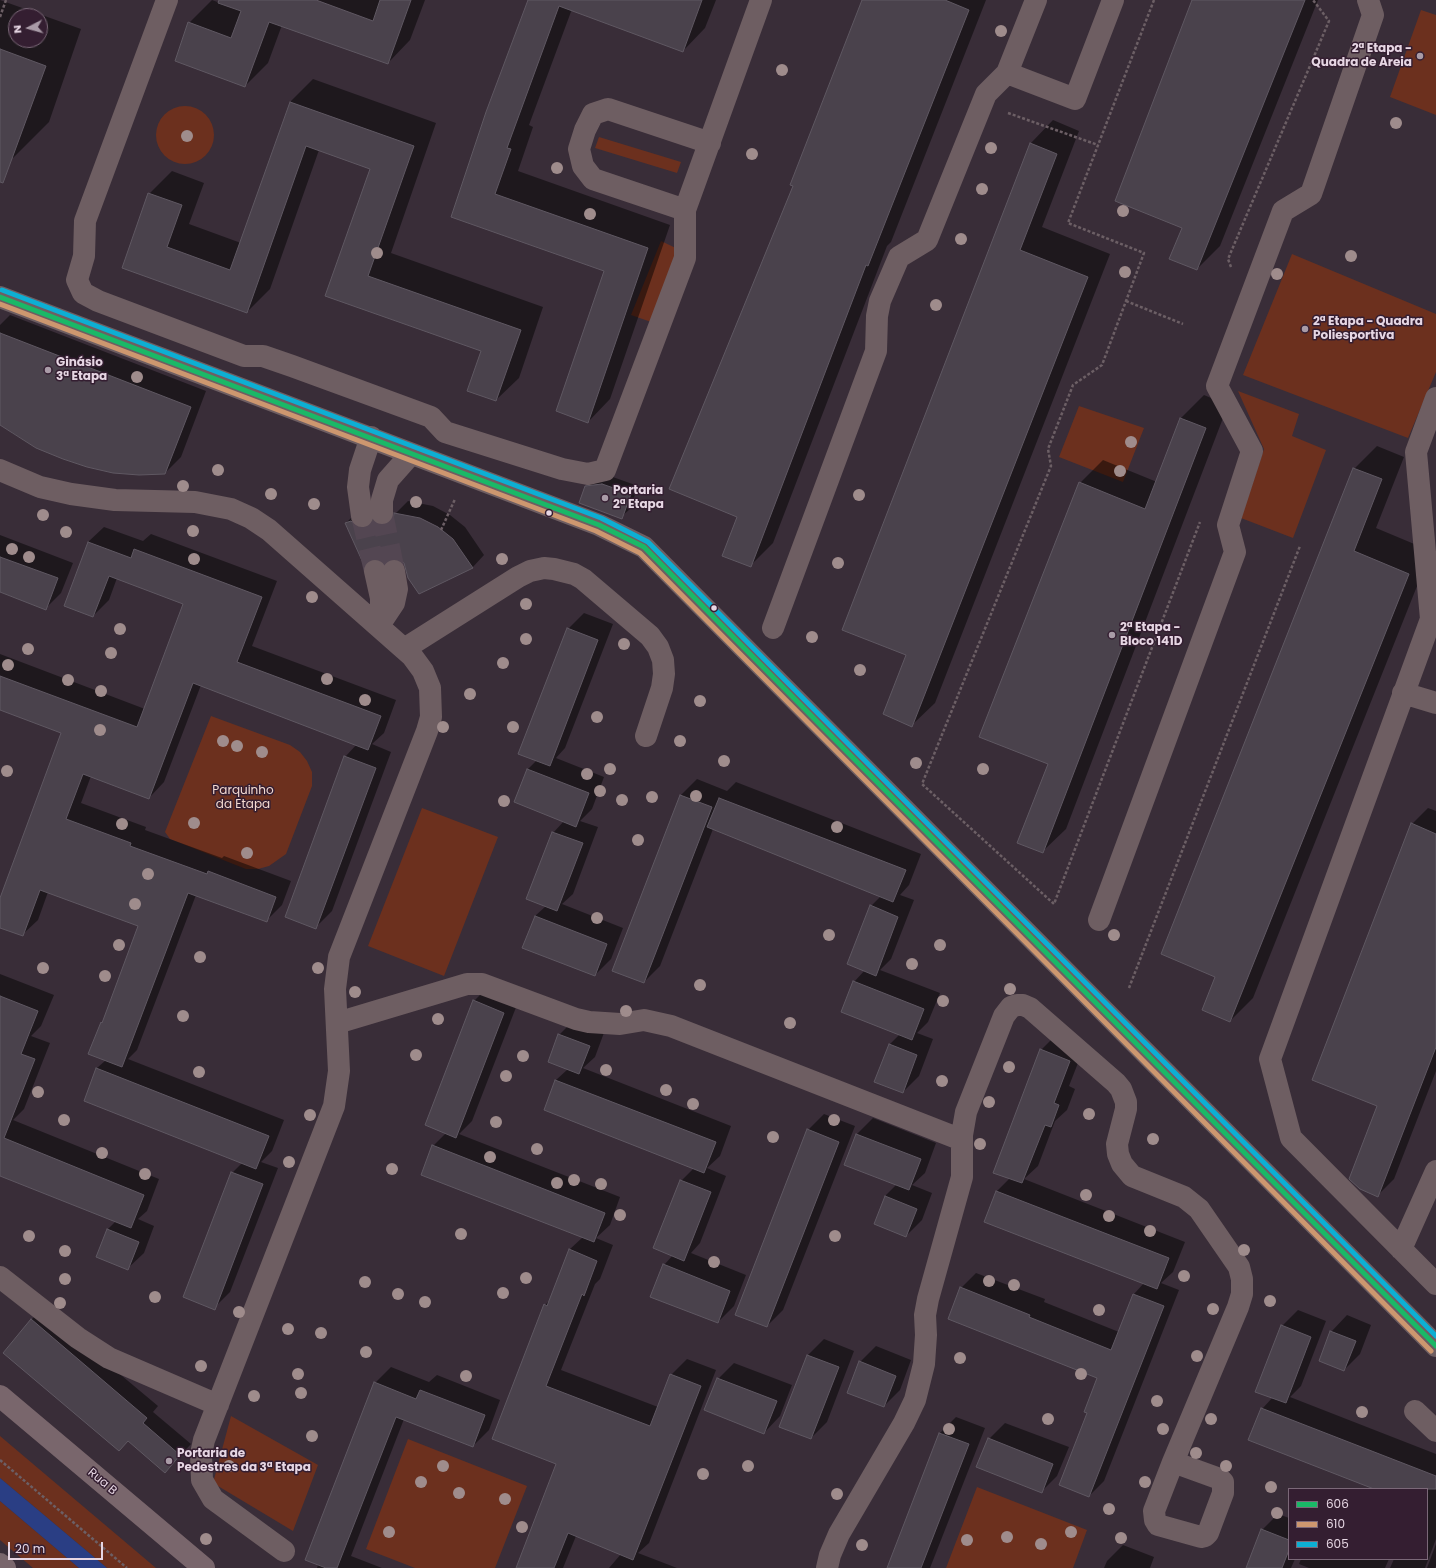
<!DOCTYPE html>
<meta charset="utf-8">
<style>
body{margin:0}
#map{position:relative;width:1436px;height:1568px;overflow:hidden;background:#392d38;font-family:Poppins,sans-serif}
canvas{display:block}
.legend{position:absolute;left:1288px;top:1488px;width:140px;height:72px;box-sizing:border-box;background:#341e31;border:1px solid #7b6878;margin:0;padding:5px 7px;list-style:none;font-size:12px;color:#e6d6e3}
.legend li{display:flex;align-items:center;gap:8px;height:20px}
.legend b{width:20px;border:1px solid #7b6878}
.north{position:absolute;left:8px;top:8px;width:40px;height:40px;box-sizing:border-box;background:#341e31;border:1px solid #7b6878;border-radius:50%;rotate:264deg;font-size:11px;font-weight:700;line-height:16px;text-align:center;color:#e6d6e3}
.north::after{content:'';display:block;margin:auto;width:14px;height:18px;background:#a99ba7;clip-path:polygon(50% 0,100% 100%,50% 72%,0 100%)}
.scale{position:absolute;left:8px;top:1542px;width:95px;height:18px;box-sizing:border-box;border:2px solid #e6d6e3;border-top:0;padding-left:5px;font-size:12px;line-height:14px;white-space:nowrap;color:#e6d6e3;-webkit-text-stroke:3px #341e31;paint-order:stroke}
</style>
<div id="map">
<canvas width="1436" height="1568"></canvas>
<ul class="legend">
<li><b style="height:5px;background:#1ab867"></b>606</li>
<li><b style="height:5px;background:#cd976f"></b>610</li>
<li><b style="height:5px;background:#0dafd3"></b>605</li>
</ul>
<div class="north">N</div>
<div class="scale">20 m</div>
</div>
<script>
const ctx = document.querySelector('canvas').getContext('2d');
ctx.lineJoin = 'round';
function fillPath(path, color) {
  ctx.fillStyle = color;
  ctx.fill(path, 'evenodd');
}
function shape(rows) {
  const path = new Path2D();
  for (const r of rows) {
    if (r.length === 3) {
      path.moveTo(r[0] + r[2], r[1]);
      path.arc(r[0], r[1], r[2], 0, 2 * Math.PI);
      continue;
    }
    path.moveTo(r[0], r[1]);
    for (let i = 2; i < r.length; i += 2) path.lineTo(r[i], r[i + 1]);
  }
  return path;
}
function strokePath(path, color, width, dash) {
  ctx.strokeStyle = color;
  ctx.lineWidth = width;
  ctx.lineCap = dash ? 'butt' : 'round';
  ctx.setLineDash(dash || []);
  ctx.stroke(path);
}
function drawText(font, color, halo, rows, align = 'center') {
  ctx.font = font + ' Poppins,sans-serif';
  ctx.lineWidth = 3;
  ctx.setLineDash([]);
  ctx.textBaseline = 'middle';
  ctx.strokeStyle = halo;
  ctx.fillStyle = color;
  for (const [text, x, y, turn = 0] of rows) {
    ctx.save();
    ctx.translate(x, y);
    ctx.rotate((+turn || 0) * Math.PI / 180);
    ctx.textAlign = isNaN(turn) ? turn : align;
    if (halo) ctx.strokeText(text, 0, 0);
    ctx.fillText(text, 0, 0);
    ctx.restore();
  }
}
fillPath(shape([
 [1421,10,1436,15,1436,115,1390,97],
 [185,135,29],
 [599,137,681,162,677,173,595,148],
 [661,241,680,250,654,323,631,315],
 [1292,254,1436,314,1436,372,1408,438,1243,375],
 [1238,391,1299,414,1292,436,1326,450,1293,538,1241,518,1264,449],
 [1079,406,1144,428,1123,482,1059,457],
 [211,716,290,745,300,752,307,761,312,772,312,786,286,854,269,866,258,869,246,869,170,839,165,832],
 [422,808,498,837,444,976,368,946],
 [231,1416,318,1465,293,1531,213,1483],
 [0,1436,156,1568,107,1568,0,1478],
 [408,1439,527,1486,495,1568,415,1568,366,1549],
 [977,1487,1087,1530,1073,1568,946,1568],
 [0,1501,79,1568,33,1568,0,1540]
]), '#6c301e');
fillPath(shape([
 [0,1478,107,1568,79,1568,0,1501]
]), '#2a3e84');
fillPath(shape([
 [0,0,81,29,49,122,13,158,0,153],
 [16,16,40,16,40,40,16,40],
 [212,0,242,11,246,0,425,0,410,40,388,63,282,25,268,63,245,86,189,23],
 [529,0,716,0,705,28,683,51,572,9,529,125,533,127,518,171,670,225,610,399,588,422,605,271,452,217],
 [863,0,986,0,891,242,887,246,773,543,750,566,738,516,795,185],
 [1193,0,1318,0,1220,246,1197,269,1183,227],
 [313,79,436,123,391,253,543,307,519,378,496,400,482,351,327,296,371,169,319,150,270,289,247,312,123,267,149,194,172,171,204,183,189,224,241,243,290,102],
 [1053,120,1079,131,1042,227,1110,254,935,703,912,725,907,654,844,630,1031,143],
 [10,315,206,391,181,457,165,473,36,447,12,433,0,423,0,325],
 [1204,395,1228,405,1066,829,1043,851,1080,483,1103,460,1157,482,1181,418],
 [1377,446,1404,457,1376,528,1431,551,1253,998,1230,1021,1216,976,1354,469],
 [610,476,638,486,630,509,621,517,586,487,594,478],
 [408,501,433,506,450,515,465,527,484,555,472,568,346,523,358,511,386,510,395,514],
 [104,527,143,541,151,534,277,581,252,646,396,700,384,733,372,744,391,752,332,911,316,927,345,757,357,744,201,685,164,782,149,798,91,776,81,803,146,827,145,830,222,858,224,856,291,881,282,905,266,921,196,895,137,1050,128,1059,284,1120,272,1151,261,1162,278,1168,230,1292,214,1308,232,1173,243,1162,97,1068,106,1060,101,1023,105,1020,140,926,48,892,38,920,22,935,0,927,0,900,62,732,0,709,0,654,145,709,185,604,117,578,109,600,93,616,88,542],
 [0,535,73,563,61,593,45,609,0,591],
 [584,613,613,624,565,748,556,758,604,777,592,809,580,821,598,827,573,894,562,904,623,928,611,959,595,975,524,947,535,916,546,906,553,833,564,821,515,802,528,769,537,760,568,629],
 [697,779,727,791,736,782,921,854,909,885,900,895,914,900,891,959,880,970,940,993,928,1022,917,1033,933,1039,919,1076,903,1092,890,1044,900,1034,854,982,865,970,871,906,881,896,713,829,660,966,644,982,614,970,681,795],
 [1428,808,1436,811,1436,1071,1394,1179,1378,1195,1412,824],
 [0,974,54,995,41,1026,31,1036,50,1043,24,1109,13,1120,159,1179,147,1211,138,1219,154,1226,144,1253,127,1269,108,1229,116,1221,0,1175],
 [490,985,520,997,472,1121,459,1134,620,1197,610,1225,596,1238,613,1245,600,1279,595,1284,561,1370,658,1407,671,1375,687,1359,716,1370,649,1543,638,1553,677,1568,609,1568,621,1554,576,1536,563,1568,518,1568,558,1464,493,1439,545,1305,551,1299,570,1249,583,1237,433,1146,446,1133,474,1001],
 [575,1019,605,1030,595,1057,583,1068,731,1126,720,1156,707,1168,726,1176,700,1243,691,1253,746,1275,734,1306,718,1322,664,1265,673,1255,681,1181,694,1168,545,1109,556,1080,568,1069,559,1035],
 [1057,1034,1085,1045,1069,1086,1075,1089,1067,1110,1055,1121,1038,1166,1024,1179,1185,1242,1173,1272,1161,1283,1179,1290,1104,1481,1089,1496,1098,1377,961,1288,976,1273,1045,1299,1044,1302,1119,1332,1134,1294,1144,1283,985,1221,997,1191,1010,1178,1041,1050],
 [824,1114,855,1126,783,1310,767,1326,808,1130],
 [873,1118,936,1143,925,1173,912,1185,932,1193,922,1220,906,1236,885,1196,897,1184,846,1164,857,1134],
 [42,1309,158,1406,153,1412,191,1444,165,1472,128,1441,119,1450,31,1320],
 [1298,1310,1326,1321,1301,1386,1290,1397,1436,1454,1436,1539,1425,1568,1390,1568,1394,1559,1427,1559,1427,1489,1377,1489,1262,1409,1273,1397,1282,1326],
 [1347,1315,1371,1325,1360,1354,1344,1370,1331,1332],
 [824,1339,854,1351,827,1422,811,1438,781,1427,808,1355],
 [876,1346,911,1360,900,1390,884,1406,860,1362],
 [734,1363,792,1385,780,1416,764,1433,718,1379],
 [391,1367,429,1382,437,1375,500,1400,489,1430,473,1446,404,1419,351,1556,382,1568,317,1568,375,1383],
 [956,1417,985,1428,930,1568,888,1568,940,1433],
 [1005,1423,1069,1447,1057,1476,1041,1492,989,1439],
 [1278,1514,1289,1518,1289,1559,1295,1559,1291,1568,1247,1568,1262,1530],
 [1436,1544,1436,1566,1435,1568,1427,1568],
 [1123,1545,1154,1557,1150,1568,1104,1568,1107,1561],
 [1301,1559,1389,1559,1385,1568,1309,1568,1299,1564]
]), '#0007');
const building = shape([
 [219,0,316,0,373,21,380,0,411,0,388,64,269,22,245,87,175,61,188,22,231,38,241,11,218,3,219,0],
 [528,0,702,0,683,52,559,6,507,148,511,149,495,194,648,248,588,423,556,411,604,271,451,217,486,112,528,0],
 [862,0,945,0,969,10,868,266,866,265,751,567,722,556,737,517,669,489,793,186,790,185,862,0],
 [1192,0,1305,0,1197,270,1169,259,1182,228,1115,201,1192,0],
 [0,49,46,66,3,183,0,182,0,49],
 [290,102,414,146,368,276,521,330,496,401,467,391,481,351,325,296,370,169,306,146,247,313,122,268,148,193,182,205,167,247,230,270,290,102],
 [1030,143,1057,154,1020,250,1088,277,912,727,883,714,906,655,842,630,1030,143],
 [0,333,191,407,165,474,139,475,113,473,87,467,63,459,36,448,0,425,0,333],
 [1180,418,1206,428,1043,853,1017,843,1048,764,979,737,1079,482,1145,509,1180,418],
 [1353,468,1382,479,1354,551,1409,574,1230,1022,1202,1010,1215,977,1161,954,1353,468],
 [602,484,631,494,622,519,579,503,585,486,602,484],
 [394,513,420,518,438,527,453,539,473,568,419,594,408,578,404,563,399,559,392,559,385,563,379,559,373,559,364,565,345,523,351,521,357,527,363,528,369,526,373,521,382,525,388,524,393,520,394,513],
 [88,542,131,558,134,549,262,597,237,662,381,716,368,750,193,683,149,799,83,774,66,819,131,843,130,846,207,874,208,871,276,897,267,922,188,893,122,1067,88,1054,101,1022,102,1023,138,926,40,890,23,936,0,928,0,898,61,733,0,710,0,676,137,727,183,604,109,576,93,617,64,606,88,542],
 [0,557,58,578,46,610,0,592,0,557],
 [567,628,598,640,550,766,518,754,567,628],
 [344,756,376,768,316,929,285,917,344,756],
 [527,769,589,793,576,827,514,802,527,769],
 [680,795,712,807,644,983,612,971,680,795],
 [719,798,906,870,893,902,707,827,719,798],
 [1411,823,1436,834,1436,1047,1378,1197,1360,1189,1349,1179,1377,1106,1312,1080,1411,823],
 [552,832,583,843,557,911,526,899,552,832],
 [870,905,898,917,876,976,847,964,870,905],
 [535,916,607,944,595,976,522,948,535,916],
 [853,981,924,1009,912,1040,841,1012,853,981],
 [0,996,38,1011,21,1054,35,1059,4,1138,144,1195,131,1228,0,1176,0,996],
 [473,1000,504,1013,456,1138,425,1125,473,1000],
 [558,1034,590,1046,579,1074,548,1062,558,1034],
 [889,1044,917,1055,903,1093,874,1082,889,1044],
 [1040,1049,1070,1061,1054,1103,1059,1105,1051,1127,1045,1125,1022,1183,993,1173,1040,1049],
 [96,1068,269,1136,256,1169,84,1101,96,1068],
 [555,1080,716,1142,704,1173,544,1110,555,1080],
 [807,1129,839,1142,767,1327,735,1315,807,1129],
 [856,1134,921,1159,909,1190,844,1165,856,1134],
 [432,1145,605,1213,594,1242,421,1175,432,1145],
 [231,1172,263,1184,215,1310,183,1297,231,1172],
 [680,1180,711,1192,684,1261,653,1248,680,1180],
 [996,1191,1169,1258,1157,1289,984,1222,996,1191],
 [885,1196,917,1209,906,1237,874,1224,885,1196],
 [107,1229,139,1242,128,1270,96,1257,107,1229],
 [569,1249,597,1261,584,1296,582,1294,546,1386,650,1426,670,1374,701,1386,633,1560,568,1533,554,1568,516,1568,556,1464,492,1439,544,1304,547,1306,569,1249],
 [663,1264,730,1291,718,1323,650,1297,663,1264],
 [960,1287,1030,1315,1029,1317,1111,1350,1133,1294,1164,1306,1089,1497,1059,1485,1087,1413,1084,1412,1097,1378,948,1319,960,1287],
 [31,1319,147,1418,143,1423,180,1455,165,1473,128,1441,119,1451,3,1353,31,1319],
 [1281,1325,1311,1337,1286,1403,1255,1392,1281,1325],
 [1330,1331,1356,1341,1344,1371,1319,1361,1330,1331],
 [807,1355,839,1367,811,1439,779,1427,807,1355],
 [859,1361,896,1376,884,1407,847,1393,859,1361],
 [717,1378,777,1401,764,1434,704,1410,717,1378],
 [374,1382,416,1399,420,1390,485,1415,473,1447,396,1417,337,1568,326,1568,305,1560,374,1382],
 [1261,1408,1436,1476,1436,1489,1374,1489,1248,1440,1261,1408],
 [939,1433,969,1444,921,1568,887,1568,939,1433],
 [988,1438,1053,1464,1042,1493,976,1467,988,1438],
 [1261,1529,1289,1540,1289,1550,1282,1568,1246,1568,1261,1529]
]);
fillPath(building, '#4a424c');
strokePath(building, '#5f5862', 1);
strokePath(shape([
 [382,513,394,571],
 [362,516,375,571]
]), '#534652', 22, [22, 11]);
strokePath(shape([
 [1154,0,1068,223,1144,253,1102,365,1073,385,1048,449,1051,466,922,784,1054,904,1200,522],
 [0,17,6,0],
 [1008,113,1098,145],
 [1231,267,1228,259,1329,21,1313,0],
 [1126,301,1183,324],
 [441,530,455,499],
 [1129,988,1300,546],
 [0,1460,127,1568]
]), '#6c5f65', 2.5, [3, 2]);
strokePath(shape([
 [167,0,85,221,84,256,77,280,83,293,98,301,244,356,263,356,292,366,431,417,445,432,562,469,588,474,605,470,685,258,685,210,761,0],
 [1007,73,1075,99,1113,0],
 [685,210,593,179,583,166,579,149,585,130,593,114,608,109,710,143],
 [0,297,599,525,644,547,1436,1346],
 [1436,398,1416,452,1431,619,1270,1059,1291,1138,1436,1284],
 [0,470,40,487,71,494,115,500,195,502,231,509,251,518,269,530,412,656,423,671,430,688,431,717,427,731,339,957,335,989,339,1071,334,1106,204,1440,201,1454,202,1480,213,1499,284,1551],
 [382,513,382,500,388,480,411,454],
 [362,516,358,487,360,470,371,437],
 [375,571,381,598,381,606,375,623,384,618,394,603,397,589,394,571],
 [773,628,876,351,877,316,880,301,899,257,927,240,986,94,1007,73,1036,0],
 [404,649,518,577,530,571,544,568,554,569,574,574,583,579,650,636,658,647,663,660,664,674,662,688,646,736],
 [1403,693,1436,703],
 [1099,920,1235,552,1228,525,1252,451,1217,386,1283,211,1311,194,1373,15,1368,0],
 [337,1023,467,984,482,984,576,1019,589,1022,620,1024,644,1020,671,1026,962,1140],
 [1401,1249,1436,1171],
 [0,1277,78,1338,109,1358,218,1405],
 [1415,1411,1436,1431],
 [827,1568,830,1555,839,1534,904,1423,915,1400,924,1364,926,1335,925,1315,928,1299,962,1177,962,1135,966,1112,1004,1016,1011,1007,1017,1005,1023,1005,1030,1008,1116,1083,1121,1089,1126,1102,1126,1109,1117,1144,1118,1154,1122,1164,1132,1176,1184,1197,1199,1209,1239,1267,1242,1279,1242,1294,1238,1307,1173,1462,1154,1511,1155,1520,1158,1525,1201,1537,1205,1536,1208,1533,1223,1493,1223,1482,1220,1479,1173,1462]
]), '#6e5e62', 22);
strokePath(shape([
 [0,1396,204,1568],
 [0,1564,5,1568]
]), '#79666c', 22);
strokePath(shape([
 [0,297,599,525,644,547,1436,1346]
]), '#1ab867', 5);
strokePath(shape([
 [0,304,596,531,640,553,1431,1351]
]), '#cd976f', 5);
strokePath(shape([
 [2,290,601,518,648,542,1436,1336]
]), '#0dafd3', 5);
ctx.fillStyle = '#9f8c8c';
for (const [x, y] of [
 [1001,31],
 [782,70],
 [1396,123],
 [187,136],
 [991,148],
 [752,154],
 [557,168],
 [982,189],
 [1123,211],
 [590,214],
 [961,239],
 [377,253],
 [1351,256],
 [1125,272],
 [1277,274],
 [936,305],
 [137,377],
 [1131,442],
 [218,470],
 [1120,471],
 [183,486],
 [271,494],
 [859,495],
 [416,502],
 [314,504],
 [43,515],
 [193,531],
 [66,532],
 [12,549],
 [29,557],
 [194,559],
 [502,559],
 [838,563],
 [312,597],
 [526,604],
 [120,629],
 [812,637],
 [526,639],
 [624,644],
 [28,649],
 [111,653],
 [503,663],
 [8,665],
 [860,670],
 [327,679],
 [68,680],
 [101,691],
 [470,694],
 [365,700],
 [700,701],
 [597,717],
 [443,727],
 [513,727],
 [100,730],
 [223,741],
 [680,741],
 [237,746],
 [262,752],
 [724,761],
 [916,763],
 [610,769],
 [983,769],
 [7,771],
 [587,774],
 [600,791],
 [696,796],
 [652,797],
 [622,800],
 [504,801],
 [194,823],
 [122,824],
 [837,827],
 [638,840],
 [247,853],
 [148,874],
 [135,904],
 [597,918],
 [829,935],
 [1114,935],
 [119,945],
 [940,945],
 [200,957],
 [912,964],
 [43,968],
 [318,968],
 [105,976],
 [700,985],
 [1010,989],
 [355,992],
 [943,1001],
 [626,1011],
 [183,1016],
 [438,1019],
 [790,1023],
 [416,1055],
 [523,1056],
 [1009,1067],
 [606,1070],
 [199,1072],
 [506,1076],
 [942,1081],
 [666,1090],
 [38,1092],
 [989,1102],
 [693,1104],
 [1089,1114],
 [310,1115],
 [64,1120],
 [834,1120],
 [496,1122],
 [773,1137],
 [1153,1139],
 [980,1144],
 [537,1149],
 [102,1153],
 [490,1157],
 [289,1162],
 [392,1169],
 [145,1174],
 [574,1180],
 [557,1183],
 [601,1184],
 [1086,1195],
 [620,1215],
 [1109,1216],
 [1150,1231],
 [461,1234],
 [29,1236],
 [835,1236],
 [1244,1250],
 [65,1251],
 [714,1262],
 [1184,1276],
 [526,1278],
 [65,1279],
 [989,1281],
 [365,1282],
 [1014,1285],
 [503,1293],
 [398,1294],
 [155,1297],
 [1270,1301],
 [425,1302],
 [60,1303],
 [1213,1309],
 [1099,1310],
 [239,1312],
 [288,1329],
 [321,1333],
 [366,1352],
 [1197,1356],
 [960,1358],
 [201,1366],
 [298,1374],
 [1081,1374],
 [466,1376],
 [301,1393],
 [254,1396],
 [1157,1401],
 [1362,1412],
 [1048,1419],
 [1211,1419],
 [949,1429],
 [1163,1429],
 [312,1436],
 [1196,1453],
 [229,1466],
 [443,1466],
 [748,1466],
 [1226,1466],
 [703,1474],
 [421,1482],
 [1145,1482],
 [1271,1487],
 [459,1493],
 [837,1494],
 [505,1499],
 [1109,1509],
 [1277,1513],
 [522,1527],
 [389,1532],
 [1071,1532],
 [1007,1537],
 [1121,1538],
 [206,1539],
 [967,1540],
 [1041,1544],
 [862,1545]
]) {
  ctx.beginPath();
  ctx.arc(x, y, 6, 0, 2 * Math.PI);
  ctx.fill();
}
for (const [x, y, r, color] of [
 [1420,56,4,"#a99ba7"],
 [1305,329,4,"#a99ba7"],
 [48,370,4,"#a99ba7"],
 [605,498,4,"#a99ba7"],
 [549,513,3.5,"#e6d6e3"],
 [714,608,3.5,"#e6d6e3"],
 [1112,635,4,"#a99ba7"],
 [169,1461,4,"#a99ba7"]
]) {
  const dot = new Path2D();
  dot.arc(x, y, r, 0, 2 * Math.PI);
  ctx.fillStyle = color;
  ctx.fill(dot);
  strokePath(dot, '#341e31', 1.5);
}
drawText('bold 12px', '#e6d6e3', '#341e31', [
 ["2ª Etapa -",1412,49,"right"],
 ["Quadra de Areia",1412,63,"right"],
 ["2ª Etapa - Quadra",1313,322],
 ["Poliesportiva",1313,336],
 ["Ginásio",56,363],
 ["3ª Etapa",56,377],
 ["Portaria",613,491],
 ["2ª Etapa",613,505],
 ["2ª Etapa -",1120,628],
 ["Bloco 141D",1120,642],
 ["Portaria de",177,1454],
 ["Pedestres da 3ª Etapa",177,1468]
], 'left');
drawText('12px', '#f3d9d0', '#341e31', [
 ["Parquinho",243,791],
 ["da Etapa",243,805]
]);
drawText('12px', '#e6d6e3', '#341e31', [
 ["Rua B",102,1482,40]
]);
</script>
